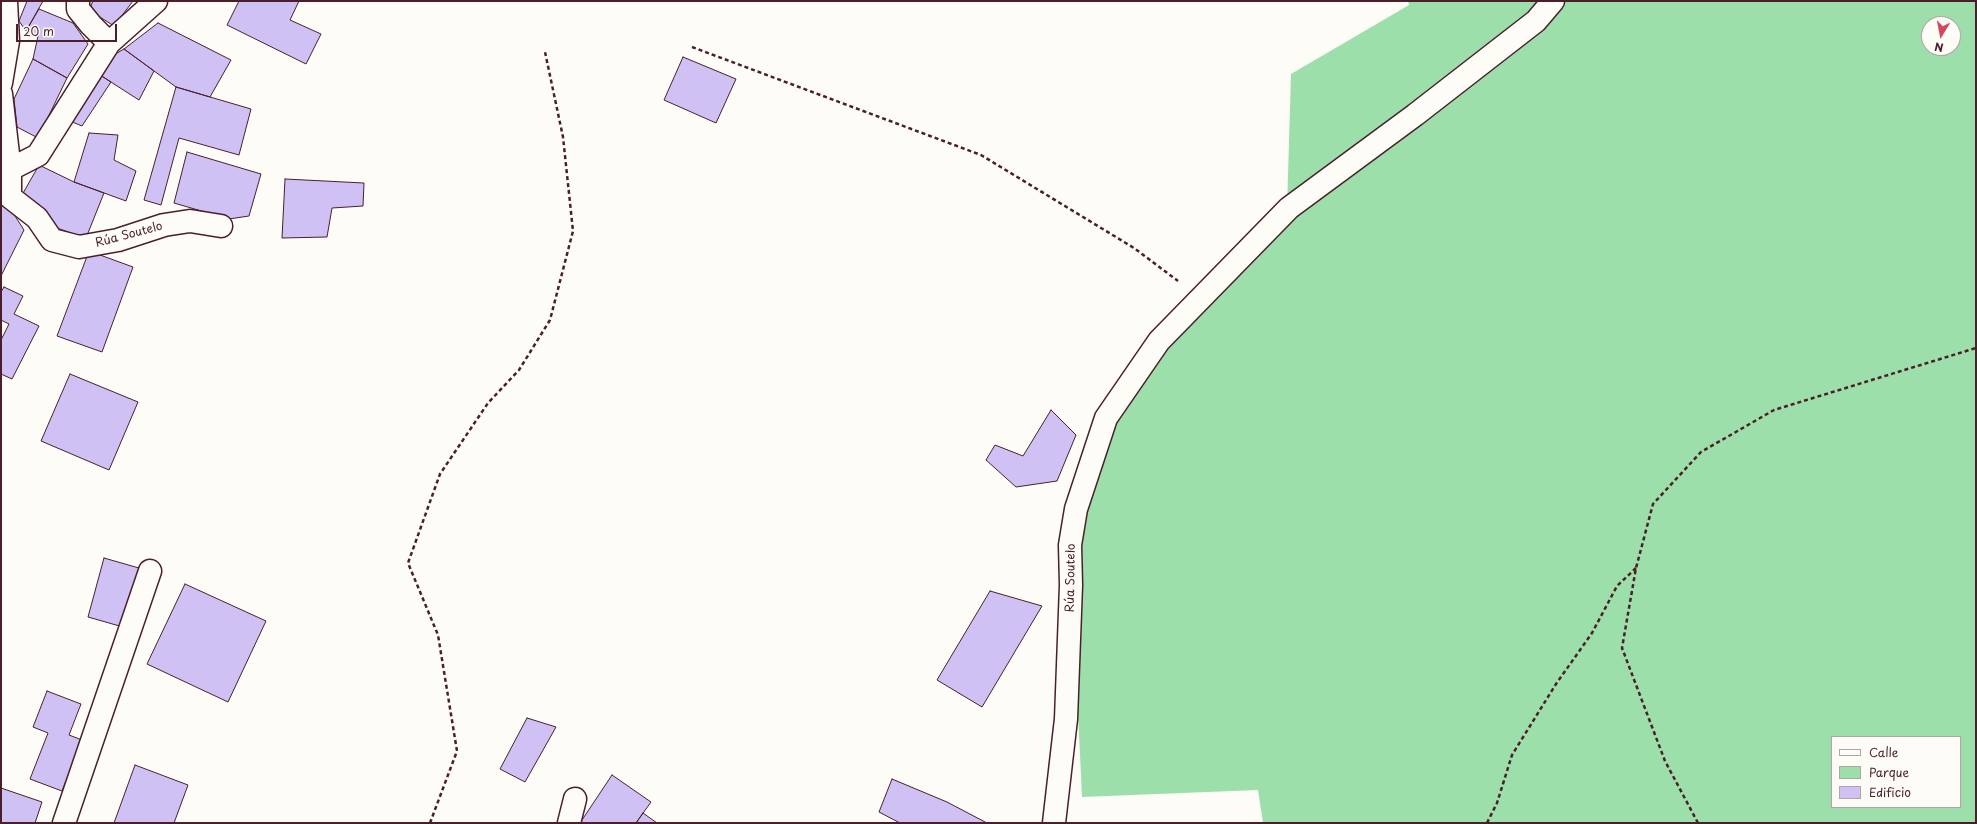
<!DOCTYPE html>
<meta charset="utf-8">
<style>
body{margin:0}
#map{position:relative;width:1977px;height:824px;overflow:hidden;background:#fdfcf7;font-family:"Playpen Sans",sans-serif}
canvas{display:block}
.frame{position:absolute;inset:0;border:2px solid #4a1f2b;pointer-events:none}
.legend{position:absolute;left:1831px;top:736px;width:130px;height:72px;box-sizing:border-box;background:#fdfcf7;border:1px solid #b5a4a5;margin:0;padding:5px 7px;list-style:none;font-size:12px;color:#4a1f2b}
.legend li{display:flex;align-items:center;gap:8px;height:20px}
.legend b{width:20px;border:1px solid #b5a4a5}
.north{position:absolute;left:1921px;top:16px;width:40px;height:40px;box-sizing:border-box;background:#fdfcf7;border:1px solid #b5a4a5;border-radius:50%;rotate:190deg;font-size:11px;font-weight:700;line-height:16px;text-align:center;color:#4a1f2b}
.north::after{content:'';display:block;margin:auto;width:14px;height:18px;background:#d1495b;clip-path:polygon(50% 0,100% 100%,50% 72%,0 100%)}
.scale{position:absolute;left:16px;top:24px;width:101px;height:18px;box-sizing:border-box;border:2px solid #4a1f2b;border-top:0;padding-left:5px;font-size:12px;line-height:14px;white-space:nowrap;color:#4a1f2b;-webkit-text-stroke:3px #fdfcf7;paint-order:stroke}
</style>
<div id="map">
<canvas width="1977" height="824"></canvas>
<div class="frame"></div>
<ul class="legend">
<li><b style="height:5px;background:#fdfcf7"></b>Calle</li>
<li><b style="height:11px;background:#9ddfaa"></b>Parque</li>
<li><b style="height:11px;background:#cfc1f3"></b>Edificio</li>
</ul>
<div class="north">N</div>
<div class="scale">20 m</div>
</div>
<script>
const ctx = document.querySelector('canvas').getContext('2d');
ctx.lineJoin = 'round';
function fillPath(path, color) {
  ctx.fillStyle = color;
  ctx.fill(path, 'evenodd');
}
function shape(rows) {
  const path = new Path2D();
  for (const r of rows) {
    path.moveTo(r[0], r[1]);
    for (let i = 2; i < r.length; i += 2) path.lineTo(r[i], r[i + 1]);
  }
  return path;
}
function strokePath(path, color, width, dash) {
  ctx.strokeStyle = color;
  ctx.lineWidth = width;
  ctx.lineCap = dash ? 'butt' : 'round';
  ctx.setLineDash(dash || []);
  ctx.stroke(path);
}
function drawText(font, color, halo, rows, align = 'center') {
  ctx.font = font + ' "Playpen Sans",sans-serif';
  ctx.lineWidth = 3;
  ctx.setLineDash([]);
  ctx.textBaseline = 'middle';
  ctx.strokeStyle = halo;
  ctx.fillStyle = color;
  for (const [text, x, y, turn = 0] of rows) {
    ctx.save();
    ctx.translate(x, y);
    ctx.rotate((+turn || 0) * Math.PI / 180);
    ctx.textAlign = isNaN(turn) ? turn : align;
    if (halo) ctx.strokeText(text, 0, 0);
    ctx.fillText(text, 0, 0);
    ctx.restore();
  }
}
fillPath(shape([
 [1408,1,1976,1,1976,823,1263,823,1258,790,1082,797,1071,565,1106,418,1287,209,1291,74,1409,5],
 [1929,24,1953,24,1953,48,1929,48],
 [1832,737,1960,737,1960,807,1832,807]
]), '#9ddfaa');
const building = shape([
 [27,1,43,1,26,31,19,21,27,1],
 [93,1,133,1,114,26,89,10,93,1],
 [239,1,299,1,290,20,321,34,306,64,227,25,239,1],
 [39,9,73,23,88,44,67,78,33,59,38,36,26,31,39,9],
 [158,23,231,60,210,97,176,87,124,49,158,23],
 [124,49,154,71,139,100,100,75,112,56,124,49],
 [683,57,736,79,716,123,664,100,683,57],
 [33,59,67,78,38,138,17,127,14,99,33,59],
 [100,75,111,82,82,126,65,119,100,75],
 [176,87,251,109,239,155,179,138,161,205,144,200,176,87],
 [89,133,118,135,114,160,136,171,126,201,74,182,89,133],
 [187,152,261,174,249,216,229,219,174,203,187,152],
 [39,165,74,182,104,193,86,238,51,226,22,195,39,165],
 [285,179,364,183,363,206,332,208,327,237,282,238,285,179],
 [1,203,15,216,24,230,1,276,1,203],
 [89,251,133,267,102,352,57,336,89,251],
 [4,287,23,296,14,314,39,326,12,379,1,374,1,340,9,324,1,320,1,292,4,287],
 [70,374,138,402,109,470,41,441,70,374],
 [1051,410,1076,435,1057,481,1016,487,986,460,995,445,1023,456,1051,410],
 [104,558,139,568,123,627,88,617,104,558],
 [185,584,266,621,228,702,147,664,185,584],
 [990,591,1042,606,982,707,937,680,990,591],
 [47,691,81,704,69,735,82,740,62,791,30,779,48,733,33,727,47,691],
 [527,718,556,727,525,782,500,769,527,718],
 [135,765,188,785,174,823,114,823,135,765],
 [612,775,651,802,636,823,580,823,612,775],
 [892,779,947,802,987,823,900,823,879,812,892,779],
 [1,788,42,802,35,823,1,823,1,788],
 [643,813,657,823,636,823,643,813]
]);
fillPath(building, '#cfc1f3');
strokePath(building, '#4a1f2b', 1);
const minor = shape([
 [78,1,78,9,91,25,109,43],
 [1,83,8,41,6,1],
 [1,94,10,171,10,197,37,218,52,240,79,247,118,240,164,225,190,221,221,226],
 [1,174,38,155,109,43,156,1],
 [64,823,150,571],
 [569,823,575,799],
 [1054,823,1066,719,1071,585,1070,545,1076,509,1106,418,1159,341,1289,208,1415,115,1536,21,1553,1]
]);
strokePath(minor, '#4a1f2b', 25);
strokePath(shape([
 [692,47,981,155,1134,248,1178,281],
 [430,823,457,751,438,635,408,563,440,474,488,403,519,370,550,320,573,231,563,137,545,52],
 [1487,823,1497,803,1512,755,1556,684,1592,633,1617,586,1636,568],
 [1698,823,1665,761,1622,648,1636,568,1653,504,1701,452,1774,410,1976,348]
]), '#4a1f2b', 2.5, [4, 3]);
strokePath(minor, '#fdfcf7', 22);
drawText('12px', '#4a1f2b', '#fdfcf7', [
 ["Rúa Soutelo",129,235,-15],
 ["Rúa Soutelo",1071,578,-89]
]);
</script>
